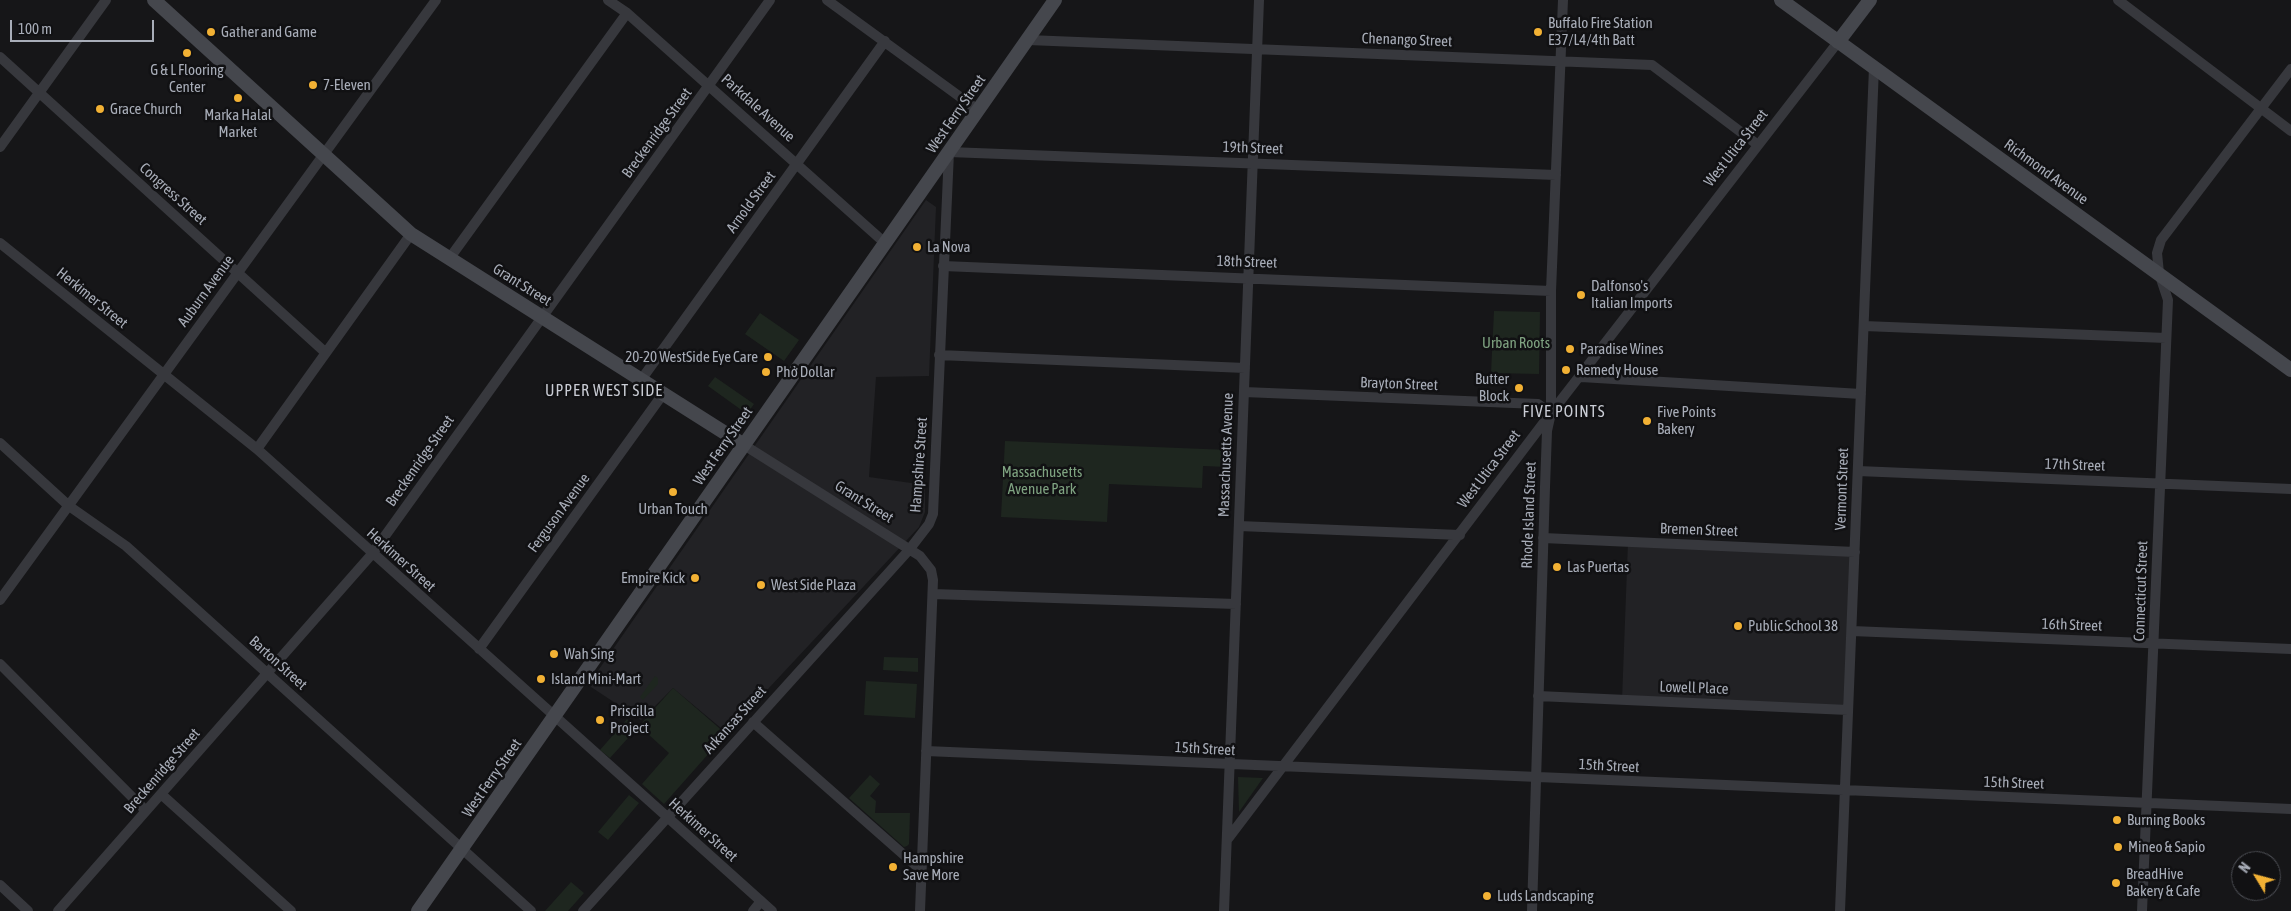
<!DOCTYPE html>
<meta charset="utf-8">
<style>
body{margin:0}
#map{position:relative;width:2291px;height:911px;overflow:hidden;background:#161618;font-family:"Asap Condensed",sans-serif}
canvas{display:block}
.north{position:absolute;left:2231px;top:851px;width:50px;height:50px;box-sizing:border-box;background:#111113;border:1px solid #4d4f55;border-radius:50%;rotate:307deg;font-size:14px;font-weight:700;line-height:20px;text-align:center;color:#a8adb8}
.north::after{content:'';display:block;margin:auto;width:18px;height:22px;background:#f2b134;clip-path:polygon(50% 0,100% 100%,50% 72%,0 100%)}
.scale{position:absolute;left:10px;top:20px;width:144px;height:22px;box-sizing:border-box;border:2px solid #a8adb8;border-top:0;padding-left:6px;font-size:15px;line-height:18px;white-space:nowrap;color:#a8adb8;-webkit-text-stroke:4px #111113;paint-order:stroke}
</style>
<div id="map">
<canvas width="2291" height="911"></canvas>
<div class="north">N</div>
<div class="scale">100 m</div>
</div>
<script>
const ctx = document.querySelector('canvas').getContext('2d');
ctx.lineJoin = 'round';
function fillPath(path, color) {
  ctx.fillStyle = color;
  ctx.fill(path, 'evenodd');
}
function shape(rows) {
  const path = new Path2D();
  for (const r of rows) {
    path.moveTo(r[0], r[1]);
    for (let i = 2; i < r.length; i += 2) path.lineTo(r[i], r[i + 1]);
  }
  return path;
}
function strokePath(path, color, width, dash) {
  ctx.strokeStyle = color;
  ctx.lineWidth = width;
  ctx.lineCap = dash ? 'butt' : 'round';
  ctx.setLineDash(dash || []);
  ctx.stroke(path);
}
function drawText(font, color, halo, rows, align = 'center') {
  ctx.font = font + ' "Asap Condensed",sans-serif';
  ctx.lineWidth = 5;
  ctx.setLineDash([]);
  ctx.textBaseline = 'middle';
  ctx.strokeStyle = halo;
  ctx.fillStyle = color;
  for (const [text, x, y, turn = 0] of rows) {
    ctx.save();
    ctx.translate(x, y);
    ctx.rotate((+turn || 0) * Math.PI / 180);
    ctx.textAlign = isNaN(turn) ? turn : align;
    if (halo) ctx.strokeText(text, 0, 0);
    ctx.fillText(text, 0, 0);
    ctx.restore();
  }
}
fillPath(shape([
 [926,200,936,207,929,376,876,377,869,477,925,485,925,512,919,527,727,733,673,688,641,720,588,685],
 [1628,542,1855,552,1848,710,1622,700]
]), '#222225');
fillPath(shape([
 [1494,311,1540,312,1539,374,1491,373],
 [760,313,799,340,784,361,745,334],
 [715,377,754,404,747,414,708,386],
 [1005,441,1229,450,1228,467,1203,466,1202,488,1109,484,1107,522,1001,517],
 [884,657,918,658,918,672,883,670],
 [655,676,658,678,658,684,643,700,640,697],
 [866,681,917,684,915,718,864,715],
 [673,688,726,734,664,804,642,784,669,753,639,726],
 [627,719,637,728,610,758,600,750],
 [870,775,880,784,870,796,876,801,875,813,910,813,909,844,907,846,904,847,849,798],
 [1238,777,1263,778,1239,812],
 [629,795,639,803,608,840,598,832],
 [571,882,584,893,568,911,545,911]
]), '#1e261f');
strokePath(shape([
 [608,0,627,13,885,243],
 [827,0,978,110],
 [2118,0,2291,131],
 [1028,40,1652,65,1758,145],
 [0,57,326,353],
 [0,147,106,0],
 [0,243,257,449,772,911],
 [449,259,627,13],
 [943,266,1551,291],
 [1864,326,2166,338],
 [939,355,1245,368],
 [1581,377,1861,394],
 [641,380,885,41],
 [1244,392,1538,404,1551,413],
 [0,443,69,506,126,546,531,911],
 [744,445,920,556,931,570,933,580,920,911],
 [257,449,411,234],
 [1858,471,2291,489],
 [1239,526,1460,535],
 [1543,538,1855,552],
 [933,594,1236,604],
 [0,600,436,0],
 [1852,631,2291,649],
 [479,649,663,394],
 [0,664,146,811],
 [1538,696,1848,710],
 [753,722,921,870],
 [926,751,2291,809],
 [161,794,291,911],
 [1227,840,1551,413,1838,42],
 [0,885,28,911],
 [58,911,372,554,770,0],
 [583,911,909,550,929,524,933,514,949,152,1556,175],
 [753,911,761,901],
 [1224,911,1259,0],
 [1532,911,1545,487,1547,431,1551,413,1551,291,1563,0],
 [1840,911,1874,67],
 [2142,911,2168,300,2159,273,2157,253,2161,240,2291,69]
]), '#37383d', 10);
strokePath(shape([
 [154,0,411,234,744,445],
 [1781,0,2291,370],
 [1838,42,1870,0],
 [418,911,1055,0]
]), '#45474d', 14);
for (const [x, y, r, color] of [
 [211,32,5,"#f2b134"],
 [1538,32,5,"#f2b134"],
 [187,53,5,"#f2b134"],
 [313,85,5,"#f2b134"],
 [238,98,5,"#f2b134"],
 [100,109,5,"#f2b134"],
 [917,247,5,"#f2b134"],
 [1581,295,5,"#f2b134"],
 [1570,349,5,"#f2b134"],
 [768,357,5,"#f2b134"],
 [1566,370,5,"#f2b134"],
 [766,372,5,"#f2b134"],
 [1519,388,5,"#f2b134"],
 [1647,421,5,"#f2b134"],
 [673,492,5,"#f2b134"],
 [1557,567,5,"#f2b134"],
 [695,578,5,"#f2b134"],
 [761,585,5,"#f2b134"],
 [1738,626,5,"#f2b134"],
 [554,654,5,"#f2b134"],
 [541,679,5,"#f2b134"],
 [600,720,5,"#f2b134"],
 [2117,820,5,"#f2b134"],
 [2118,847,5,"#f2b134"],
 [893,867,5,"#f2b134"],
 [2116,883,5,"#f2b134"],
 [1487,896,5,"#f2b134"]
]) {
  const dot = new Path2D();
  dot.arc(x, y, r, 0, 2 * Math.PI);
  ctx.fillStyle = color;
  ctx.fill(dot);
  strokePath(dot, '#111113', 2);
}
drawText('15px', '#a8adb8', '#111113', [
 ["Buffalo Fire Station",1548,23],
 ["E37/L4/4th Batt",1548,40],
 ["Gather and Game",221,32],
 ["G & L Flooring",187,70,"center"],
 ["Center",187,87,"center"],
 ["7-Eleven",323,85],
 ["Grace Church",110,109],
 ["Marka Halal",238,115,"center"],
 ["Market",238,132,"center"],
 ["La Nova",927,247],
 ["Dalfonso's",1591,286],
 ["Italian Imports",1591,303],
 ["Paradise Wines",1580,349],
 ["20-20 WestSide Eye Care",758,357,"right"],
 ["Remedy House",1576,370],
 ["Phở Dollar",776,372],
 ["Butter",1509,379,"right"],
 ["Block",1509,396,"right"],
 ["Five Points",1657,412],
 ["Bakery",1657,429],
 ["Urban Touch",673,509,"center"],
 ["Las Puertas",1567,567],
 ["Empire Kick",685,578,"right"],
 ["West Side Plaza",771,585],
 ["Public School 38",1748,626],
 ["Wah Sing",564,654],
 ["Island Mini-Mart",551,679],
 ["Priscilla",610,711],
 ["Project",610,728],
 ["Burning Books",2127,820],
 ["Mineo & Sapio",2128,847],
 ["Hampshire",903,858],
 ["Save More",903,875],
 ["BreadHive",2126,874],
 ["Bakery & Cafe",2126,891],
 ["Luds Landscaping",1497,896]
], 'left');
drawText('15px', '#a8adb8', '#111113', [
 ["Chenango Street",1407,40,2],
 ["Parkdale Avenue",758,108,42],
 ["West Ferry Street",956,114,-55],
 ["Breckenridge Street",657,133,-54],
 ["19th Street",1253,148,2],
 ["West Utica Street",1736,148,-52],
 ["Richmond Avenue",2046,172,36],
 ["Congress Street",173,194,42],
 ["Arnold Street",751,202,-54],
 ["18th Street",1247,262,2],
 ["Grant Street",522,285,32],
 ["Auburn Avenue",206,291,-54],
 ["Herkimer Street",92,298,39],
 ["Brayton Street",1399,384,2],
 ["West Ferry Street",723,446,-55],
 ["Massachusetts Avenue",1226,455,-88],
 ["Breckenridge Street",420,461,-55],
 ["Hampshire Street",919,465,-86],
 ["17th Street",2075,465,2],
 ["West Utica Street",1489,469,-53],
 ["Vermont Street",1842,489,-88],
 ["Grant Street",864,502,32],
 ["Ferguson Avenue",559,513,-54],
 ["Rhode Island Street",1529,515,-88],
 ["Bremen Street",1699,530,2],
 ["Herkimer Street",401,560,42],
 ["Connecticut Street",2141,591,-88],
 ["16th Street",2072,625,2],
 ["Barton Street",278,663,42],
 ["Lowell Place",1694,688,2],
 ["Arkansas Street",735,720,-48],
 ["15th Street",1205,749,3],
 ["15th Street",1609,766,3],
 ["Breckenridge Street",162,771,-49],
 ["West Ferry Street",492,778,-55],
 ["15th Street",2014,783,2],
 ["Herkimer Street",703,830,42]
]);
drawText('15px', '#7fa381', '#111113', [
 ["Urban Roots",1516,343],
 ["Massachusetts",1042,472],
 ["Avenue Park",1042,489]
]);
ctx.letterSpacing = '1px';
drawText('16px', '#c9ccd4', '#111113', [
 ["UPPER WEST SIDE",604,391],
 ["FIVE POINTS",1564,412]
]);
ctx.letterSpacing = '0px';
</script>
